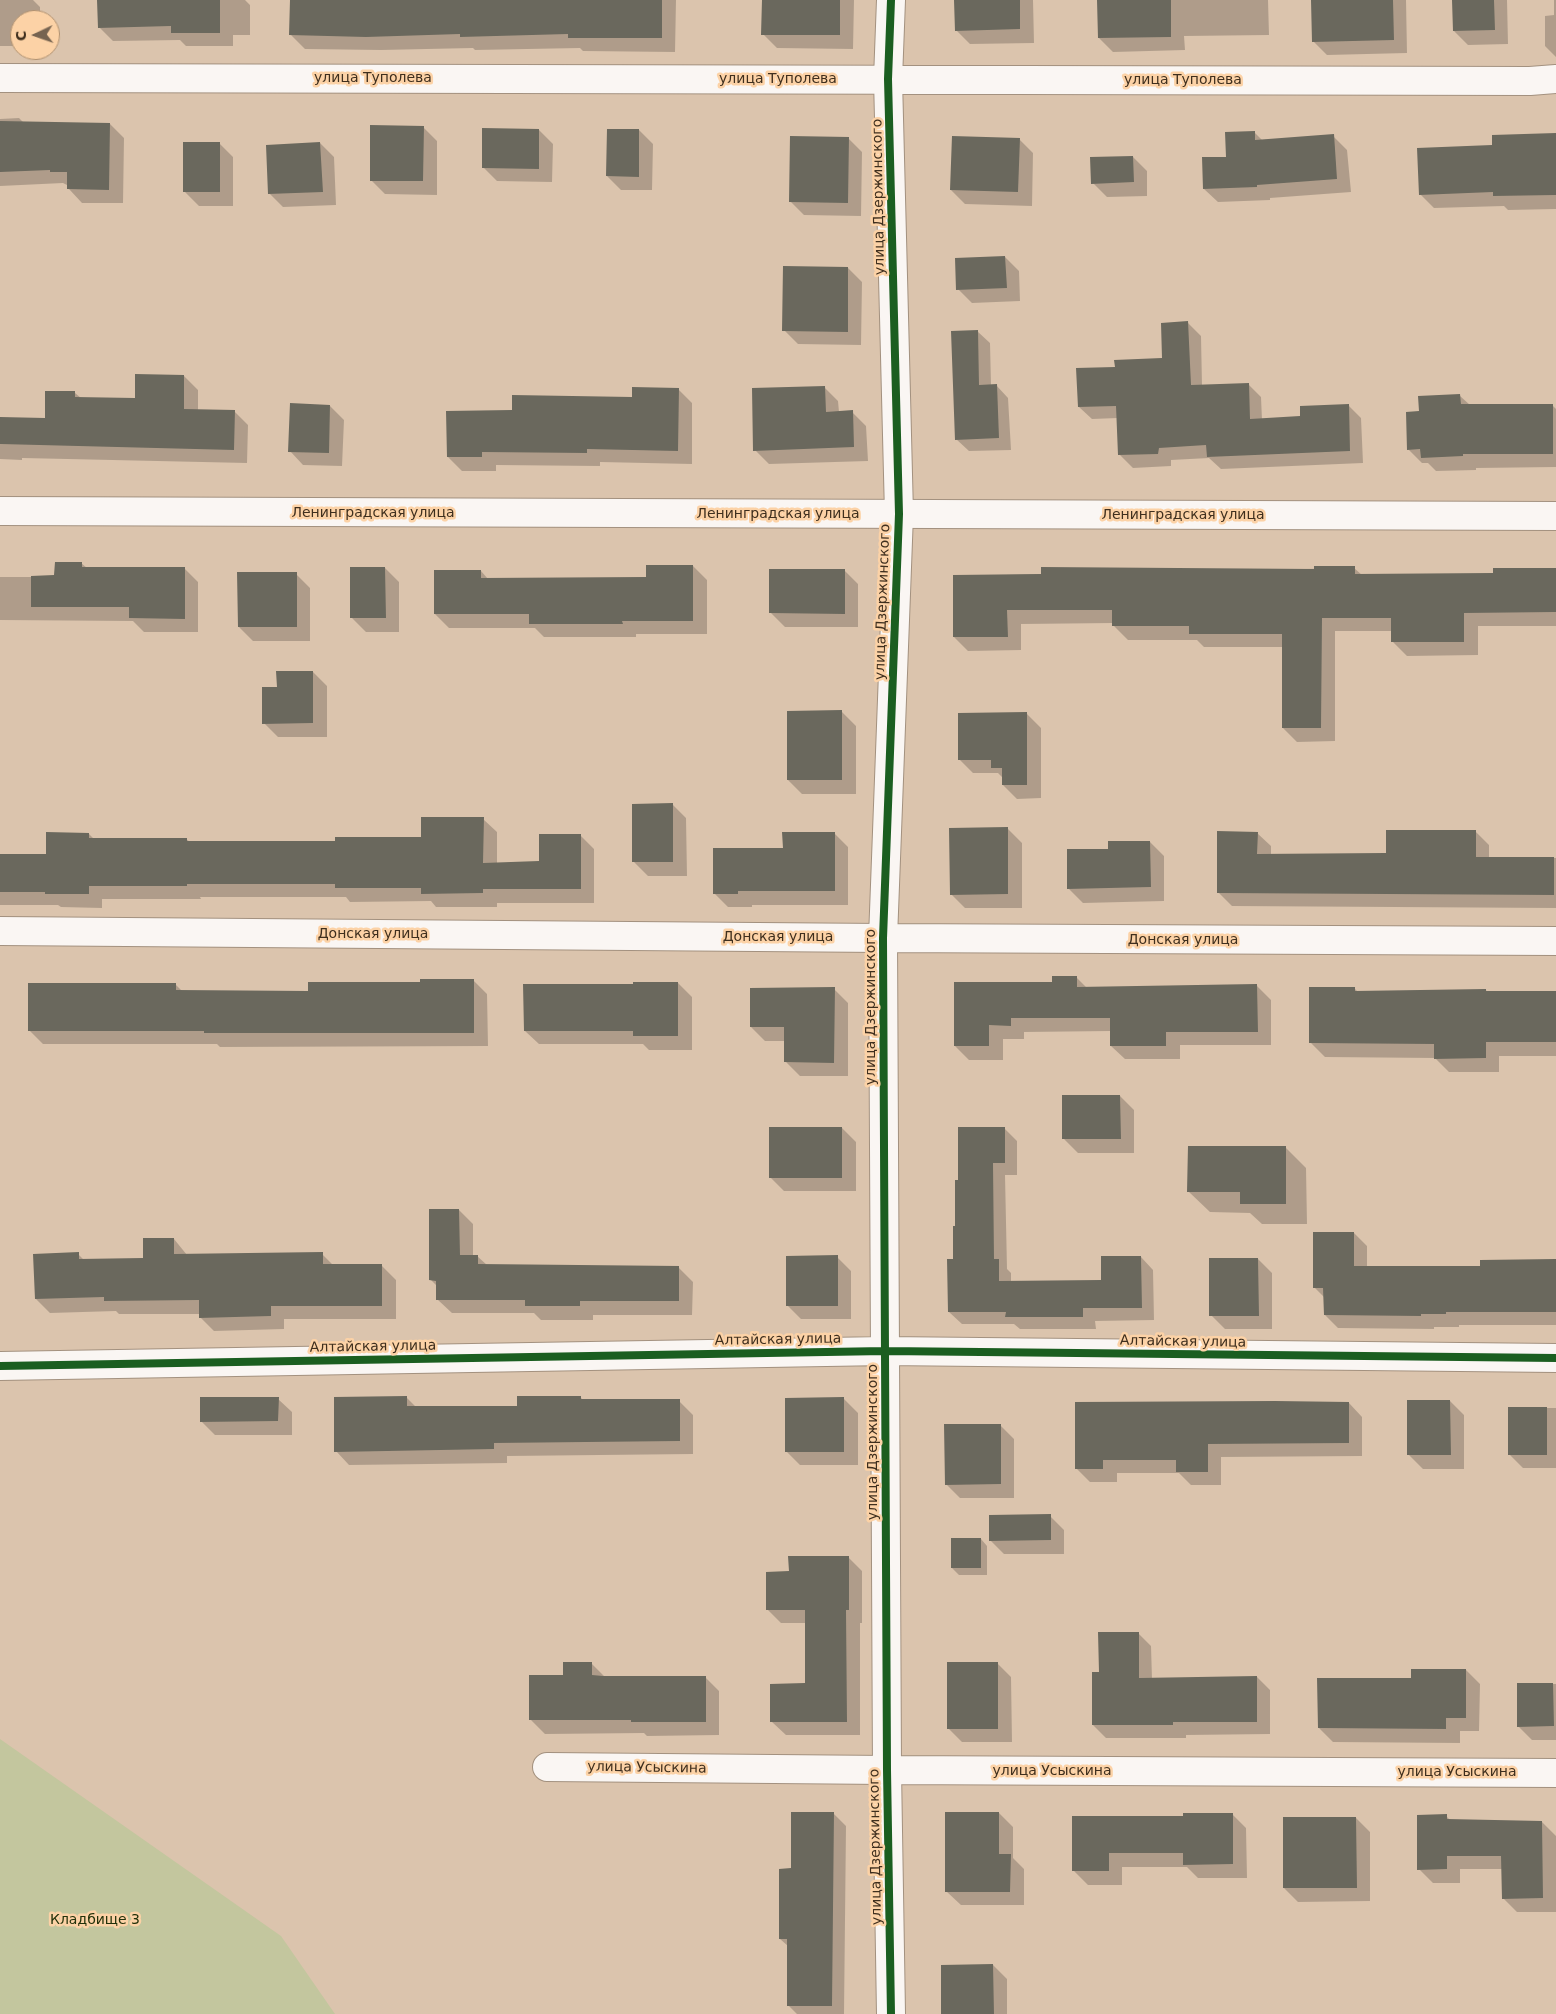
<!DOCTYPE html>
<meta charset="utf-8">
<style>
body{margin:0}
#map{position:relative;width:1556px;height:2014px;overflow:hidden;background:#dbc4ad;font-family:"DejaVu Sans",sans-serif}
canvas{display:block}
.north{position:absolute;left:10px;top:10px;width:50px;height:50px;box-sizing:border-box;background:#fcd2a6;border:1px solid #b09170;border-radius:50%;rotate:267deg;font-size:14px;font-weight:700;line-height:20px;text-align:center;color:#3f2f1e}
.north::after{content:'';display:block;margin:auto;width:18px;height:22px;background:#766350;clip-path:polygon(50% 0,100% 100%,50% 72%,0 100%)}
</style>
<div id="map">
<canvas width="1556" height="2014"></canvas>
<div class="north">С</div>
</div>
<script>
const ctx = document.querySelector('canvas').getContext('2d');
ctx.lineJoin = 'round';
function fillPath(path, color) {
  ctx.fillStyle = color;
  ctx.fill(path, 'evenodd');
}
function shape(rows) {
  const path = new Path2D();
  for (const r of rows) {
    path.moveTo(r[0], r[1]);
    for (let i = 2; i < r.length; i += 2) path.lineTo(r[i], r[i + 1]);
  }
  return path;
}
function strokePath(path, color, width, dash) {
  ctx.strokeStyle = color;
  ctx.lineWidth = width;
  ctx.lineCap = dash ? 'butt' : 'round';
  ctx.setLineDash(dash || []);
  ctx.stroke(path);
}
function drawText(font, color, halo, rows, align = 'center') {
  ctx.font = font + ' "DejaVu Sans",sans-serif';
  ctx.lineWidth = 5;
  ctx.setLineDash([]);
  ctx.textBaseline = 'middle';
  ctx.strokeStyle = halo;
  ctx.fillStyle = color;
  for (const [text, x, y, turn = 0] of rows) {
    ctx.save();
    ctx.translate(x, y);
    ctx.rotate((+turn || 0) * Math.PI / 180);
    ctx.textAlign = isNaN(turn) ? turn : align;
    if (halo) ctx.strokeText(text, 0, 0);
    ctx.fillText(text, 0, 0);
    ctx.restore();
  }
}
fillPath(shape([
 [0,1739,281,1936,335,2014,0,2014]
]), '#c3c69e');
fillPath(shape([
 [0,0,33,0,40,7,40,20,20,20,20,46,0,46],
 [99,0,245,0,250,5,250,35,233,35,233,46,186,46,180,40,113,41,99,27],
 [291,0,676,0,675,52,583,51,580,48,475,50,473,48,381,50,305,49,291,35],
 [763,0,854,0,853,49,777,48,763,34],
 [955,0,1033,0,1034,43,970,44,956,30],
 [1098,0,1268,0,1269,35,1184,36,1185,50,1113,52,1099,38],
 [1312,0,1406,0,1407,53,1327,55,1313,41],
 [1453,0,1507,0,1508,44,1468,45,1454,31],
 [1554,0,1556,0,1556,57,1545,46,1545,16,1554,15],
 [19,118,24,123,110,124,124,138,123,203,82,203,69,189,69,186,63,183,0,186,0,119],
 [423,127,437,141,437,195,385,194,371,180],
 [539,130,553,144,552,182,497,181,483,167],
 [639,130,653,144,652,190,621,190,607,176],
 [1254,132,1262,140,1333,136,1347,150,1351,192,1270,198,1270,200,1218,202,1204,189,1227,158],
 [1556,135,1556,209,1508,210,1504,206,1434,208,1420,194,1493,146],
 [848,138,862,152,861,216,804,215,790,201],
 [1019,139,1033,153,1032,206,965,204,951,190],
 [219,143,233,157,233,206,199,206,185,192],
 [320,143,334,157,336,205,283,207,269,193],
 [1133,157,1147,171,1147,196,1107,197,1093,183],
 [1005,257,1019,271,1020,301,972,303,958,289],
 [848,268,862,282,861,345,798,344,784,330],
 [1188,323,1201,336,1202,386,1248,384,1261,397,1262,420,1301,418,1348,405,1361,418,1363,463,1221,469,1209,458,1171,460,1171,466,1133,468,1120,455,1118,418,1092,419,1079,407,1116,368,1163,359],
 [977,331,990,343,991,386,996,385,1008,398,1011,450,969,451,956,439],
 [184,376,198,390,198,410,234,411,248,425,247,463,22,458,22,460,0,459,0,418,46,419,75,393,81,398,136,400],
 [824,387,838,401,839,412,852,412,866,426,868,461,769,464,755,450],
 [678,389,692,403,692,464,600,462,600,466,496,465,496,471,462,471,448,457,513,411,633,398],
 [1460,396,1470,405,1552,405,1556,409,1556,467,1476,468,1476,470,1436,471,1428,463,1422,463,1408,449,1420,412],
 [330,406,344,420,342,466,303,465,290,451],
 [81,563,87,568,184,568,198,582,198,632,144,632,133,621,0,620,0,577,56,577],
 [693,566,707,580,707,634,636,634,636,637,544,637,535,628,449,628,435,614,481,571,488,579,647,578],
 [385,568,399,582,399,632,366,632,352,618],
 [1354,568,1362,575,1495,574,1556,569,1556,626,1478,626,1478,655,1407,656,1393,642,1393,631,1335,631,1335,741,1297,742,1283,728,1283,647,1204,647,1197,640,1128,640,1114,626,1114,623,1021,624,1021,650,968,651,954,637,954,576],
 [844,570,858,584,858,627,785,627,771,613],
 [296,574,310,588,310,641,253,641,239,627],
 [313,672,327,686,327,737,278,737,264,723,278,688],
 [842,712,856,726,856,794,802,794,788,780],
 [1027,714,1041,728,1041,798,1017,799,1003,785,1003,778,998,773,973,773,959,759],
 [673,805,686,818,687,876,648,876,634,862],
 [483,819,497,832,497,864,540,863,580,835,594,849,594,903,497,903,497,907,436,907,431,901,350,902,346,897,200,897,201,899,102,899,102,908,61,907,58,905,0,905,0,855,47,855,89,834,94,839,186,839,190,842,336,842,422,838],
 [1008,829,1022,843,1022,908,965,908,951,894],
 [1475,831,1489,845,1489,858,1556,858,1556,908,1232,906,1218,892,1257,833,1271,846,1271,855,1387,854],
 [834,833,848,847,848,905,752,905,752,907,728,907,714,893,784,849],
 [1150,842,1164,856,1164,901,1083,903,1069,889,1109,850],
 [1077,978,1087,988,1257,986,1271,1000,1271,1045,1180,1045,1180,1059,1125,1059,1111,1046,1111,1031,1024,1032,1024,1039,1003,1039,1003,1060,969,1060,955,1046,1053,983],
 [473,980,487,994,488,1046,220,1047,217,1044,43,1044,29,1030,175,984,183,992,309,992],
 [678,983,692,997,692,1050,649,1050,643,1044,539,1044,525,1031,635,985],
 [1354,988,1358,992,1486,990,1487,992,1556,992,1556,1056,1499,1056,1499,1072,1449,1072,1435,1058,1325,1057,1311,1043],
 [834,989,848,1003,848,1076,800,1076,786,1062,785,1041,765,1041,751,1027],
 [1120,1096,1134,1110,1134,1153,1078,1153,1064,1139],
 [842,1128,856,1142,856,1191,784,1191,770,1177],
 [1004,1128,1017,1141,1017,1175,1005,1175,1007,1269,1011,1273,1011,1282,1102,1281,1141,1257,1153,1270,1154,1320,1095,1321,1096,1329,1020,1329,1014,1324,962,1324,949,1312,959,1182],
 [1285,1147,1306,1168,1307,1224,1262,1224,1250,1213,1210,1212,1189,1192],
 [459,1210,473,1224,473,1256,477,1256,487,1265,679,1268,693,1282,692,1315,593,1315,593,1320,541,1320,534,1313,452,1313,438,1300,438,1287,431,1280],
 [1354,1233,1367,1246,1367,1267,1482,1267,1556,1261,1556,1325,1459,1325,1459,1327,1434,1327,1434,1329,1338,1328,1325,1315,1325,1298,1314,1287],
 [174,1239,187,1255,322,1254,334,1266,382,1266,396,1280,396,1319,284,1319,284,1329,214,1331,200,1317,200,1314,119,1314,116,1311,50,1313,36,1299,78,1254,84,1260,144,1260],
 [837,1257,851,1271,851,1319,801,1319,787,1305],
 [1258,1259,1272,1273,1272,1329,1225,1329,1211,1315],
 [580,1397,584,1401,679,1401,693,1415,693,1454,507,1456,507,1463,349,1465,336,1451,407,1398,417,1408,518,1408],
 [278,1399,292,1412,292,1435,215,1435,201,1421],
 [844,1399,858,1413,858,1465,800,1465,786,1451],
 [1450,1401,1464,1415,1464,1469,1423,1469,1409,1455],
 [1076,1403,1349,1403,1362,1417,1362,1456,1221,1457,1221,1485,1191,1485,1179,1473,1117,1473,1117,1482,1090,1482,1076,1468],
 [1509,1408,1556,1408,1556,1468,1523,1468,1510,1455],
 [1000,1425,1014,1439,1014,1498,960,1498,946,1484],
 [1050,1516,1064,1530,1064,1554,1004,1554,990,1540],
 [981,1539,987,1546,987,1575,959,1575,952,1568],
 [848,1557,862,1571,862,1623,860,1623,860,1735,786,1735,772,1722,806,1684,806,1623,781,1623,767,1609,790,1573],
 [1138,1633,1151,1646,1152,1679,1257,1677,1270,1690,1270,1734,1186,1735,1186,1738,1106,1738,1093,1725,1100,1673],
 [997,1663,1011,1677,1012,1742,962,1742,948,1728],
 [592,1664,604,1676,705,1677,719,1691,719,1735,647,1736,644,1733,545,1734,531,1720,565,1676],
 [1466,1670,1480,1684,1479,1731,1460,1731,1460,1743,1333,1742,1319,1728,1412,1679],
 [1518,1684,1556,1684,1556,1740,1532,1740,1518,1726],
 [833,1813,846,1826,844,2014,797,2014,788,2005,788,1946,780,1939,793,1870],
 [999,1813,1013,1827,1013,1858,1024,1869,1024,1905,961,1905,947,1892],
 [1232,1814,1246,1828,1247,1878,1198,1878,1187,1867,1122,1867,1122,1885,1088,1885,1074,1871,1073,1817,1184,1817],
 [1446,1816,1450,1820,1542,1822,1556,1836,1556,1912,1517,1912,1503,1898,1503,1869,1460,1869,1460,1883,1433,1883,1419,1869],
 [1356,1818,1370,1832,1370,1901,1298,1902,1284,1888],
 [993,1965,1007,1979,1007,2014,943,2014]
]), '#0003');
fillPath(shape([
 [97,0,220,0,220,33,171,33,171,26,98,28],
 [290,0,662,0,662,38,568,38,568,34,460,37,460,34,366,37,289,35],
 [762,0,840,0,840,35,761,35],
 [954,0,1020,0,1020,29,955,31],
 [1097,0,1171,0,1171,37,1098,38],
 [1311,0,1393,0,1394,40,1312,42],
 [1452,0,1494,0,1495,30,1453,31],
 [0,121,110,123,109,190,67,189,67,172,50,172,50,170,0,172],
 [370,125,424,126,423,181,370,181],
 [482,128,539,129,539,169,482,168],
 [607,129,639,129,639,177,606,176],
 [1255,131,1255,140,1334,134,1337,179,1257,185,1257,187,1203,189,1202,157,1226,157,1225,132],
 [1556,133,1556,195,1493,196,1493,192,1419,195,1417,148,1492,145,1492,135],
 [790,136,849,137,848,203,789,202],
 [952,136,1020,138,1018,192,950,190],
 [183,142,220,142,220,192,183,192],
 [320,142,323,192,268,194,266,145],
 [1133,156,1134,182,1091,184,1090,157],
 [1005,256,1007,288,956,290,955,258],
 [783,266,848,267,848,332,782,331],
 [1188,321,1191,385,1249,383,1250,419,1300,416,1300,406,1349,404,1350,451,1207,457,1206,445,1159,448,1158,454,1118,455,1116,406,1078,407,1076,368,1115,367,1114,360,1162,358,1161,323],
 [978,330,979,385,997,384,999,438,955,440,951,331],
 [135,374,184,375,184,409,235,410,234,450,0,444,0,417,45,418,45,391,75,391,75,397,135,398],
 [825,386,826,412,853,410,854,447,753,451,752,388],
 [632,387,679,388,678,451,587,449,587,453,482,452,482,457,447,457,446,411,512,410,512,395,632,397],
 [1460,394,1461,404,1553,404,1553,454,1463,454,1463,456,1421,458,1420,449,1407,450,1406,412,1419,411,1418,396],
 [290,403,330,405,329,453,288,452],
 [55,562,82,562,82,567,185,567,185,619,129,618,129,607,31,607,31,576,54,575],
 [646,565,693,565,693,621,622,621,623,624,529,624,529,614,434,614,434,570,481,570,481,578,646,577],
 [1314,566,1355,566,1355,574,1493,573,1493,568,1556,568,1556,612,1464,613,1464,642,1391,642,1391,618,1322,618,1321,728,1282,728,1282,634,1189,634,1189,626,1112,626,1112,610,1007,610,1008,637,953,637,953,575,1041,574,1041,567,1314,569],
 [350,567,385,567,386,618,350,618],
 [769,569,845,569,845,614,769,613],
 [237,572,297,572,297,627,238,627],
 [276,671,313,671,313,723,262,724,262,687,277,687],
 [842,710,842,780,787,780,787,711],
 [1027,712,1027,785,1002,785,1002,768,991,768,991,760,958,760,958,713],
 [673,803,673,862,632,862,632,804],
 [421,817,484,817,483,863,539,861,539,834,581,834,581,889,483,889,483,893,421,894,421,888,335,888,335,884,187,884,187,886,89,886,89,894,45,894,45,892,0,892,0,854,46,854,46,832,89,833,89,838,187,838,187,841,335,841,335,837,421,837],
 [1008,827,1008,894,950,895,949,828],
 [1386,830,1476,830,1476,857,1554,857,1554,895,1217,893,1217,831,1258,832,1257,854,1386,853],
 [782,832,835,832,835,891,738,891,738,894,713,894,713,848,783,848],
 [1108,841,1150,841,1151,887,1067,889,1067,849,1108,849],
 [1052,976,1077,976,1077,987,1257,984,1258,1032,1166,1032,1166,1046,1110,1046,1110,1018,1011,1018,1011,1026,989,1025,989,1046,954,1046,954,982,1052,982],
 [420,979,474,979,474,1033,204,1033,204,1031,28,1031,28,983,176,983,176,990,308,991,308,982,420,982],
 [633,982,678,982,678,1036,633,1036,633,1031,524,1031,523,984,633,984],
 [835,987,834,1063,784,1062,784,1027,750,1027,750,988],
 [1309,987,1355,987,1355,991,1486,989,1486,991,1556,991,1556,1042,1486,1042,1486,1058,1434,1059,1434,1044,1309,1043],
 [1062,1095,1120,1095,1121,1139,1062,1139],
 [769,1127,842,1127,842,1178,769,1178],
 [958,1127,1005,1127,1005,1163,993,1163,994,1259,999,1259,999,1281,1101,1280,1101,1256,1141,1256,1142,1308,1083,1308,1083,1317,1005,1317,1006,1312,948,1312,947,1259,953,1259,953,1226,955,1226,955,1180,958,1180],
 [1188,1146,1286,1146,1286,1204,1240,1204,1240,1192,1187,1192],
 [429,1209,459,1209,460,1255,478,1255,478,1264,679,1266,679,1301,580,1301,580,1306,525,1306,525,1300,436,1300,436,1281,429,1280],
 [1313,1232,1354,1232,1354,1266,1480,1266,1480,1260,1556,1259,1556,1312,1446,1312,1446,1314,1421,1314,1421,1316,1324,1315,1323,1288,1313,1288],
 [143,1238,174,1238,174,1254,323,1252,323,1264,382,1264,382,1306,271,1306,271,1316,199,1318,199,1300,104,1301,104,1297,35,1299,33,1254,79,1252,79,1259,143,1258],
 [838,1255,838,1306,786,1306,786,1256],
 [1209,1258,1258,1258,1259,1316,1209,1316],
 [407,1396,407,1406,517,1406,517,1396,581,1396,581,1399,680,1399,680,1441,494,1443,494,1449,334,1452,334,1397],
 [200,1397,279,1397,278,1421,200,1422],
 [844,1397,844,1452,785,1452,785,1398],
 [1407,1400,1450,1400,1451,1455,1407,1455],
 [1275,1401,1349,1402,1349,1443,1208,1444,1208,1472,1176,1472,1176,1460,1103,1460,1103,1469,1075,1469,1075,1402],
 [1508,1407,1547,1407,1547,1455,1508,1455],
 [944,1424,1001,1424,1001,1484,945,1485],
 [1051,1514,1051,1540,989,1541,989,1515],
 [951,1538,981,1538,981,1568,951,1568],
 [788,1556,849,1556,849,1610,846,1610,847,1722,770,1722,770,1684,805,1683,805,1610,766,1610,766,1572,789,1571],
 [1098,1632,1139,1632,1139,1678,1257,1676,1257,1722,1173,1722,1173,1725,1092,1725,1092,1672,1099,1672],
 [563,1662,592,1662,592,1675,603,1676,706,1676,706,1722,631,1722,631,1720,529,1720,529,1675,563,1675],
 [947,1662,998,1662,998,1729,947,1729],
 [1411,1669,1466,1669,1466,1718,1446,1718,1446,1729,1318,1728,1317,1678,1411,1678],
 [1517,1683,1553,1683,1554,1726,1517,1727],
 [791,1812,834,1812,832,2006,787,2006,787,1939,779,1939,779,1869,791,1868],
 [945,1812,999,1812,999,1854,1011,1854,1010,1892,945,1892],
 [1183,1813,1233,1813,1233,1864,1183,1865,1183,1853,1109,1853,1109,1871,1072,1871,1072,1816,1183,1816],
 [1447,1814,1447,1819,1542,1821,1543,1898,1502,1899,1501,1856,1447,1856,1447,1869,1417,1870,1417,1815],
 [1283,1817,1356,1817,1357,1888,1283,1888],
 [993,1964,994,2014,941,2014,941,1965]
]), '#6a685d');
const street = shape([
 [0,78,1530,81,1556,79],
 [0,931,883,938,1556,941],
 [0,1366,885,1351,1556,1358],
 [547,1767,887,1770,1556,1773],
 [891,2014,887,1770,883,938,899,514,888,79,891,0]
]);
const secondary = shape([
 [0,511,1556,516]
]);
strokePath(street, '#a3917f', 30);
strokePath(secondary, '#a3917f', 30);
strokePath(street, '#faf6f3', 28);
strokePath(secondary, '#faf6f3', 28);
strokePath(shape([
 [0,1366,885,1351,1556,1358],
 [891,2014,887,1770,883,938,899,514,888,79,891,0]
]), '#1b5e20', 8);
drawText('14px', '#3f2f1e', '#fcd2a6', [
 ["улица Туполева",373,78],
 ["улица Туполева",778,79],
 ["улица Туполева",1183,80],
 ["улица Дзержинского",879,197,-91],
 ["Ленинградская улица",373,513],
 ["Ленинградская улица",778,514],
 ["Ленинградская улица",1183,515],
 ["улица Дзержинского",883,602,-88],
 ["Донская улица",373,934],
 ["Донская улица",778,937],
 ["Донская улица",1183,940],
 ["улица Дзержинского",871,1007,-90],
 ["Алтайская улица",778,1340,-1],
 ["Алтайская улица",1183,1342,1],
 ["Алтайская улица",373,1347,-1],
 ["улица Дзержинского",873,1442,-90],
 ["улица Усыскина",647,1768,1],
 ["улица Усыскина",1052,1771],
 ["улица Усыскина",1457,1772],
 ["улица Дзержинского",876,1847,-91]
]);
drawText('14px', '#22310a', '#fcd2a6', [
 ["Кладбище 3",95,1920]
]);
</script>
